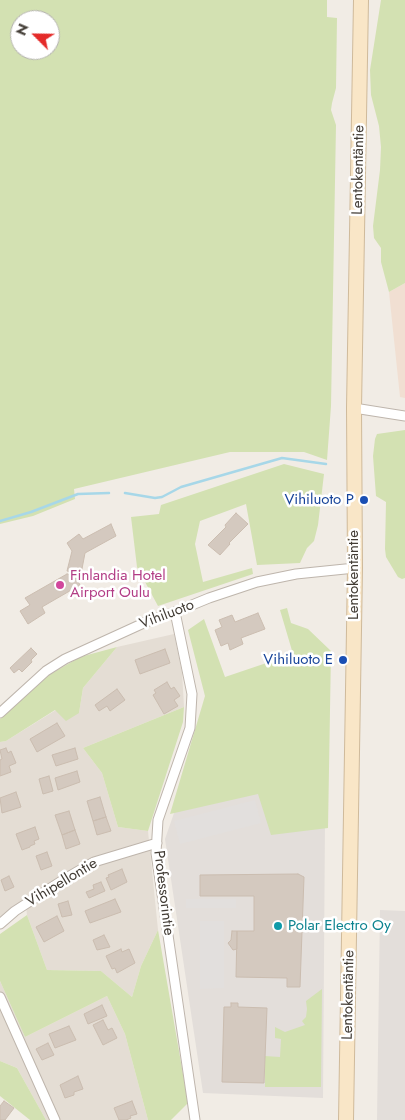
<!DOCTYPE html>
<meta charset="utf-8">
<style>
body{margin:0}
#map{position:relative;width:405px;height:1120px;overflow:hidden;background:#f1ece5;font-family:Jost,sans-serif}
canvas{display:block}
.north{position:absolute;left:10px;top:10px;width:50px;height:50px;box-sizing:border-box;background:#fff;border:1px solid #b3b1ae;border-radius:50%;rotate:293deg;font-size:14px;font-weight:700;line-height:20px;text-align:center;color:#423c35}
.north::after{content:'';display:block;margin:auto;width:18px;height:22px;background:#e42b29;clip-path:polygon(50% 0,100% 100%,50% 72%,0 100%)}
</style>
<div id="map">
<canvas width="405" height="1120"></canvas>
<div class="north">N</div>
</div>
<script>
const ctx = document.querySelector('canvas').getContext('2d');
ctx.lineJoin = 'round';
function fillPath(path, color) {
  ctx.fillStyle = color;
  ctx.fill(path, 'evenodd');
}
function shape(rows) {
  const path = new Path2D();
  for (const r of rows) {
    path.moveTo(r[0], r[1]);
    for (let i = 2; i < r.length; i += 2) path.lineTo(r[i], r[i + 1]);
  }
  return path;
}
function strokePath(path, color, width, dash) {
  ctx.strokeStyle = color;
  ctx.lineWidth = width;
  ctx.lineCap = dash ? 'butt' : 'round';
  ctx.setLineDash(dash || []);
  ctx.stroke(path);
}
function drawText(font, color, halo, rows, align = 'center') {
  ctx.font = font + ' Jost,sans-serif';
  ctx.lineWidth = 5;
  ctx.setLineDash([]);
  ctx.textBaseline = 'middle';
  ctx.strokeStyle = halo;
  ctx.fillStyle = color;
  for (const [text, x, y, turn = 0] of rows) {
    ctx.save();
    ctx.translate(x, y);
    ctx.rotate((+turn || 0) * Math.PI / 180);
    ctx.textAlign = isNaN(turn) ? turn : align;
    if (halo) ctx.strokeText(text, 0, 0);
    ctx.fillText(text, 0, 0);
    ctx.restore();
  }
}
fillPath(shape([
 [174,634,182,672,184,707,83,748,102,773,118,827,148,831,158,930,141,966,132,997,101,971,47,970,27,915,25,899,0,920,0,742,6,741,56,710,79,713,83,688,117,647],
 [0,981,25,1037,107,996,125,1034,148,1120,46,1120,17,1068,0,1061]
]), '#e4ddd4');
fillPath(shape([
 [405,283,405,398,400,397,389,292]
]), '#f1dfd2');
fillPath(shape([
 [253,767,325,820,323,1098,203,1093,165,839,181,793],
 [380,910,405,911,405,1120,377,1120]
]), '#e3deda');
fillPath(shape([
 [0,0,327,0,327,17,337,18,336,88,332,103,331,110,336,125,331,406,327,460,304,452,230,452,74,489,75,499,33,516,0,524],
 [20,20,50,20,50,50,20,50],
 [381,0,405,0,405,283,389,292,381,262,381,248,374,238,373,226,380,170,381,147,379,126,371,95,370,70],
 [405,430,405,578,402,579,398,577,386,557,385,549,386,502,376,496,373,456,375,439,377,434],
 [284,464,324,474,318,525,314,541,307,548,300,563,257,565,246,504,200,521,195,544,203,582,252,568,253,574,158,606,137,567,131,517,159,514,161,505],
 [287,608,291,623,308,629,331,651,328,828,271,835,258,794,170,814,205,696,188,630,204,619,225,677,293,654,280,610],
 [117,647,83,688,79,713,66,721,55,710,6,741,0,742,0,719,49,675,80,657],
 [184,707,183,722,148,831,118,827,102,773,83,748],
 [27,915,47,970,101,971,132,997,141,966,158,930,188,1103,171,1120,148,1120,125,1034,107,996,25,1037,0,981,0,934],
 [322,989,321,1087,265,1087,265,1056,280,1057,281,1039,275,1038,275,1027,285,1032,305,1025,302,1021,306,1017,307,1009,306,1001],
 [0,1061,17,1068,46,1120,30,1120,0,1096]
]), '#d3e1b2');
fillPath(shape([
 [255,800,261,823,180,844,174,821],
 [186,899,236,899,236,908,186,908],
 [200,921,224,921,224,988,200,989]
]), '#e2dfdd');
strokePath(shape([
 [125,493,155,498,162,497,181,487,282,458,326,464],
 [0,521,31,512,78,494,109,493]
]), '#a7d7e8', 2.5);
const building = shape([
 [236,513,248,524,229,543,230,544,220,555,208,545,226,527,225,525,236,513],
 [111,524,116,536,85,553,81,574,67,571,72,551,67,543,79,534,83,539,111,524],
 [67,574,75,576,80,585,42,607,45,613,28,624,20,611,30,605,25,598,67,574],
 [258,613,265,629,241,638,243,644,230,650,228,643,221,646,215,630,222,627,219,620,232,615,235,622,258,613],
 [31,648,37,654,31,660,32,662,22,672,19,669,14,673,10,668,31,648],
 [165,649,170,663,140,674,135,660,165,649],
 [167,682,171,689,174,687,180,696,174,700,178,706,164,714,153,695,156,693,154,690,167,682],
 [117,689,125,700,110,711,107,706,99,711,95,705,117,689],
 [57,723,65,736,37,752,30,739,57,723],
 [6,748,8,753,11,751,16,763,9,766,11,772,0,776,0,760,2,759,0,750,6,748],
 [75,748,78,759,56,766,52,755,75,748],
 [77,771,80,782,58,790,55,778,77,771],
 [49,776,53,791,43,794,39,779,49,776],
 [16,792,21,807,2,813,0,798,16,792],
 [100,797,106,817,93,821,87,801,100,797],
 [69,811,75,830,62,835,55,815,69,811],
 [106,817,111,831,97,835,93,821,106,817],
 [35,827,39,839,34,841,35,844,30,846,30,847,22,850,16,834,35,827],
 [75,830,80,844,66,849,62,835,75,830],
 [47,852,52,866,41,870,36,856,47,852],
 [122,869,127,882,111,890,106,878,109,877,108,875,122,869],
 [298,874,304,877,300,987,287,987,287,978,236,977,237,931,254,931,254,896,200,896,200,875,298,874],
 [9,876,14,887,5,891,1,880,9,876],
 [101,882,105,891,89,898,86,892,94,889,93,885,101,882],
 [115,899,121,912,90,923,85,911,115,899],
 [68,901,72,915,62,917,58,904,68,901],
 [57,916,64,931,44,942,36,927,57,916],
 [232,931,237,931,237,949,233,950,228,943,231,940,232,931],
 [104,935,110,947,97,950,93,940,104,935],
 [121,949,122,952,129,949,135,963,117,973,115,968,112,969,106,956,121,949],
 [231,1003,238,1003,238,1007,267,1008,264,1083,222,1082,224,1007,231,1007,231,1003],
 [102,1005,107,1016,88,1024,84,1014,102,1005],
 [103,1020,108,1030,112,1028,117,1038,103,1045,93,1025,103,1020],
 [69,1026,76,1040,55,1048,49,1034,69,1026],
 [48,1043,54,1055,42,1060,36,1049,48,1043],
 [78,1076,83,1089,74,1092,74,1095,65,1098,60,1085,78,1076],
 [4,1101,14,1108,5,1120,0,1120,0,1106,4,1101],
 [132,1101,137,1114,130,1116,131,1118,126,1120,119,1120,114,1108,132,1101]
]);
fillPath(building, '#d4c9bf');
strokePath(building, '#cbbdb0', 1);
const street = shape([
 [354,408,405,416],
 [175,612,192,694,190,728,158,820,156,853,195,1120],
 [0,713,46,671,65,659,146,622,175,612,209,598,257,582,296,574,355,568],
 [0,924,15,911,63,880,94,862,157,843],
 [0,997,55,1120]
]);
const secondary = shape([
 [346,1120,355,568,354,408,361,0]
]);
strokePath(street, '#beb5ac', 11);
strokePath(secondary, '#cfba9b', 16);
strokePath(street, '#fff', 9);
strokePath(secondary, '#f9e6c7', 14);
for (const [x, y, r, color] of [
 [364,500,5,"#1a4fb4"],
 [60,585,5,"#d1479c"],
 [343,660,5,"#1a4fb4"],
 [278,926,5,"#0f9aa8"]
]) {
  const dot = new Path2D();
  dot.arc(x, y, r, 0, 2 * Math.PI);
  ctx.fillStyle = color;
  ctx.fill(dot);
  strokePath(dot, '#fff', 2);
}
drawText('15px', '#423c35', '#fff', [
 ["Lentokentäntie",359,170,-89],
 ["Lentokentäntie",354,575,-90],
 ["Vihiluoto",167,615,-21],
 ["Vihipellontie",62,883,-31],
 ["Professorintie",163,893,83],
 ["Lentokentäntie",349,995,-89]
]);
drawText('15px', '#164399', '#fff', [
 ["Vihiluoto P",354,500],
 ["Vihiluoto E",333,660]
], 'right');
drawText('15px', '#b23c85', '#fff', [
 ["Finlandia Hotel",70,576],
 ["Airport Oulu",70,593]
], 'left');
drawText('15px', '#0d838f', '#fff', [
 ["Polar Electro Oy",288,926]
], 'left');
</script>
